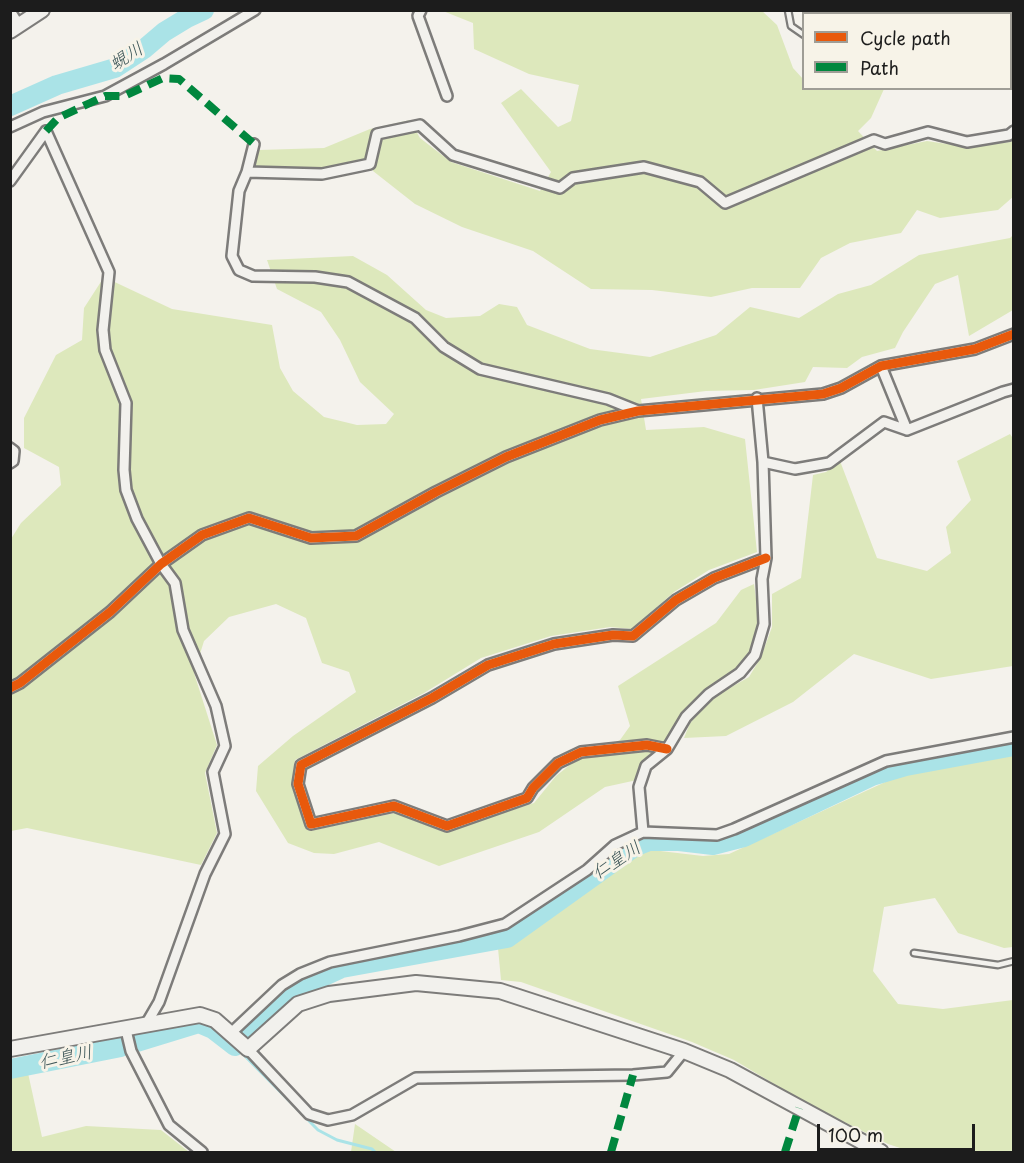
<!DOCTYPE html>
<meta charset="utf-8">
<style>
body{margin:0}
#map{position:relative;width:1024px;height:1163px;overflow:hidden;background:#f4f2ec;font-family:"Playpen Sans",sans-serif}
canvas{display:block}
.frame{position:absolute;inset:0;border:12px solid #1c1c1c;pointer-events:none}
.legend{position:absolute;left:802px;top:12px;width:210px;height:78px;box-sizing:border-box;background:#f7f3e8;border:2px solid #9f9d96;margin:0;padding:8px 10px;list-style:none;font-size:18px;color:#1c1c1c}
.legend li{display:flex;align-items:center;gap:12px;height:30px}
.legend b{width:30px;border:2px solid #9f9d96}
.scale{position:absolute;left:817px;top:1124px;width:158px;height:27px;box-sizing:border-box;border:3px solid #1c1c1c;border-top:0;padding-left:8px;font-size:18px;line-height:21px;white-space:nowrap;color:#1c1c1c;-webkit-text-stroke:4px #f7f3e8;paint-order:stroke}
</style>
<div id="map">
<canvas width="1024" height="1163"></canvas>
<div class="frame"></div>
<ul class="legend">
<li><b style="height:8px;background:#e8590c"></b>Cycle path</li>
<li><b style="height:8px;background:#00873e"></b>Path</li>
</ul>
<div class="scale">100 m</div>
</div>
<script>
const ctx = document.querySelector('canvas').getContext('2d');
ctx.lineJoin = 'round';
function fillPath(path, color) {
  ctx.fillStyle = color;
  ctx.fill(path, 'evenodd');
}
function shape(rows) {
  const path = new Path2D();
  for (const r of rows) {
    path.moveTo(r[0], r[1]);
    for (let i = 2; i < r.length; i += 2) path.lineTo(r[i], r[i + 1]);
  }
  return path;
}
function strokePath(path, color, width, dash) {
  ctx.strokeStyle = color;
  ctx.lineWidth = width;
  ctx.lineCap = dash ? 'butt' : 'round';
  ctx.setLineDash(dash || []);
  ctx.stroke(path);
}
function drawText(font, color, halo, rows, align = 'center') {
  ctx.font = font + ' "Playpen Sans","Klee One",sans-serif';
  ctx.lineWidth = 6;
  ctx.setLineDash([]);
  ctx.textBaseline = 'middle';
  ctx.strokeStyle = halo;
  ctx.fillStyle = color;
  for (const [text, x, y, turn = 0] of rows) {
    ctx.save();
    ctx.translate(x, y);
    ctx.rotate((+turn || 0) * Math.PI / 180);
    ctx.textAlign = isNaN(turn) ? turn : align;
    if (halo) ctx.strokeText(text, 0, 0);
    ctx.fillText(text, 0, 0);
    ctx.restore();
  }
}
fillPath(shape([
 [761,10,777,25,793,68,803,79,804,88,884,89,871,118,858,131,877,151,927,141,967,147,1011,142,1013,140,1014,196,998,210,940,218,917,210,901,233,850,243,821,258,800,288,752,288,711,297,652,290,591,289,533,251,462,227,415,204,373,171,373,159,321,169,250,166,259,150,324,148,370,129,410,120,420,138,451,162,540,191,551,172,501,103,521,89,558,127,571,121,579,85,529,74,474,49,473,23,443,11],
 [1013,235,1013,310,969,336,958,275,935,284,903,332,895,348,862,357,847,368,813,367,805,382,754,390,706,391,641,399,646,430,704,427,745,439,757,552,709,570,674,592,632,629,610,627,551,636,481,658,424,693,295,760,292,788,309,831,395,813,444,832,534,803,556,776,576,760,620,740,630,726,618,686,716,623,741,590,754,584,759,621,749,653,735,670,704,690,682,713,665,742,641,763,637,780,605,787,539,832,439,866,379,842,334,854,314,853,288,843,256,791,258,766,293,736,356,692,349,672,322,663,306,618,276,604,229,617,204,641,194,673,217,745,205,773,217,833,201,865,27,828,11,831,11,539,21,523,61,485,59,467,24,448,24,418,56,355,82,340,84,308,104,277,172,309,272,325,280,368,293,391,324,417,357,425,386,424,394,414,360,382,340,340,321,312,277,289,267,260,353,256,387,275,426,310,446,318,480,316,499,304,517,307,527,325,590,349,650,357,716,335,750,307,799,318,838,294,871,285,919,255,1010,238],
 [1010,434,1014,440,1013,666,931,679,854,654,793,702,726,736,684,738,690,723,712,698,749,677,761,657,772,627,772,594,801,578,813,475,826,472,840,461,877,558,927,571,951,553,946,527,971,500,957,461],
 [1013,753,1013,947,1004,948,958,933,935,898,884,907,873,971,898,1004,943,1009,1013,1000,1013,1152,912,1152,888,1144,801,1100,734,1060,692,1042,521,982,501,980,498,948,643,849,703,856,729,854,907,772],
 [28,1073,42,1137,86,1126,161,1130,189,1152,11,1152,11,1076],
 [355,1124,396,1152,351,1152]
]), '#dde8bc');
strokePath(shape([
 [235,1046,318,1130,337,1140,372,1149,375,1152]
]), '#aae3e7', 3);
strokePath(shape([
 [10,106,57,85,115,68,144,49,164,32,187,18,204,10],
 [246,1035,296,989,342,968,507,938,634,847,649,841,679,841,713,845,744,837,872,776,906,766,1014,746],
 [137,1042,199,1023,213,1029,235,1046],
 [10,1069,121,1047]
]), '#aae3e7', 20);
const lane = shape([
 [788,10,791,26,804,35],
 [948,14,960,10],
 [914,953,998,965,1014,961]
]);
const street = shape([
 [421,10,418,16,447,96],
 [10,11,19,25],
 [10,127,43,112,105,96,164,64,255,10],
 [46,131,109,272,103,330,105,350,126,403,124,470,126,490,137,519,161,564,175,583,183,630,216,706,225,746,213,772,225,834,205,874,159,1002,145,1026],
 [254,144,247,172,239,191,232,256,239,270,253,276,315,277,348,282,415,318,444,347,480,369,608,399,638,411],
 [247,172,322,174,370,164,377,134,420,125,453,155,560,188,573,178,644,167,700,182,725,203,874,140,885,144,928,132,967,142,1009,135,1014,131],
 [10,181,46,131],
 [881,366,907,430],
 [10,448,14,451,13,461,10,463],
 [763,462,795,469,829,463,884,422,907,430,1003,392,1014,389],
 [10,688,20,683,110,612,161,564,202,535,249,518,311,538,356,536,436,492,506,457,600,420,638,411,823,394,841,388,881,366,975,349,1014,334],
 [667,749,647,745,581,752,558,763,533,788,527,798,447,826,394,806,311,824,298,784,301,765,432,698,488,665,554,644,613,635,633,636,676,600,714,578,766,558],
 [643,832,639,787,646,766,667,749,686,717,709,694,740,673,755,655,764,624,762,579,766,558,763,462,757,398],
 [126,1030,131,1051,169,1125,202,1152],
 [231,1033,282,985,300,974,330,962,459,936,505,924,587,870,615,845,643,832,717,835,734,829,886,761,1014,737],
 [248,1049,309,1114,328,1120,352,1115,416,1078,633,1075,667,1072,684,1051]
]);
const secondary = shape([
 [10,31,42,10],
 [10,1049,200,1015,215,1020,248,1049,298,1004,329,994,416,983,500,991,684,1051,730,1070,881,1152]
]);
strokePath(lane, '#7d7c7a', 9);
strokePath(street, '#7d7c7a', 14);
strokePath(secondary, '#7d7c7a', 18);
strokePath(lane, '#f2f1ed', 4.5);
strokePath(street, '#f2f1ed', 9);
strokePath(secondary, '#f2f1ed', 14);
strokePath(shape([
 [46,131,58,118,90,103,105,96,124,96,163,78,179,79,254,144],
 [611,1152,633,1075],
 [785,1152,799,1108]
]), '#00873e', 8, [15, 8]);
strokePath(shape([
 [10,688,20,683,110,612,161,564,202,535,249,518,311,538,356,536,436,492,506,457,600,420,638,411,823,394,841,388,881,366,975,349,1014,334],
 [667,749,647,745,581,752,558,763,533,788,527,798,447,826,394,806,311,824,298,784,301,765,432,698,488,665,554,644,613,635,633,636,676,600,714,578,766,558]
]), '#e8590c', 9);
drawText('italic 18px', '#3d5658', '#f7f3e8', [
 ["蜆川",127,57,-32],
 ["仁皇川",617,861,-33],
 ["仁皇川",66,1058,-12]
]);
</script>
